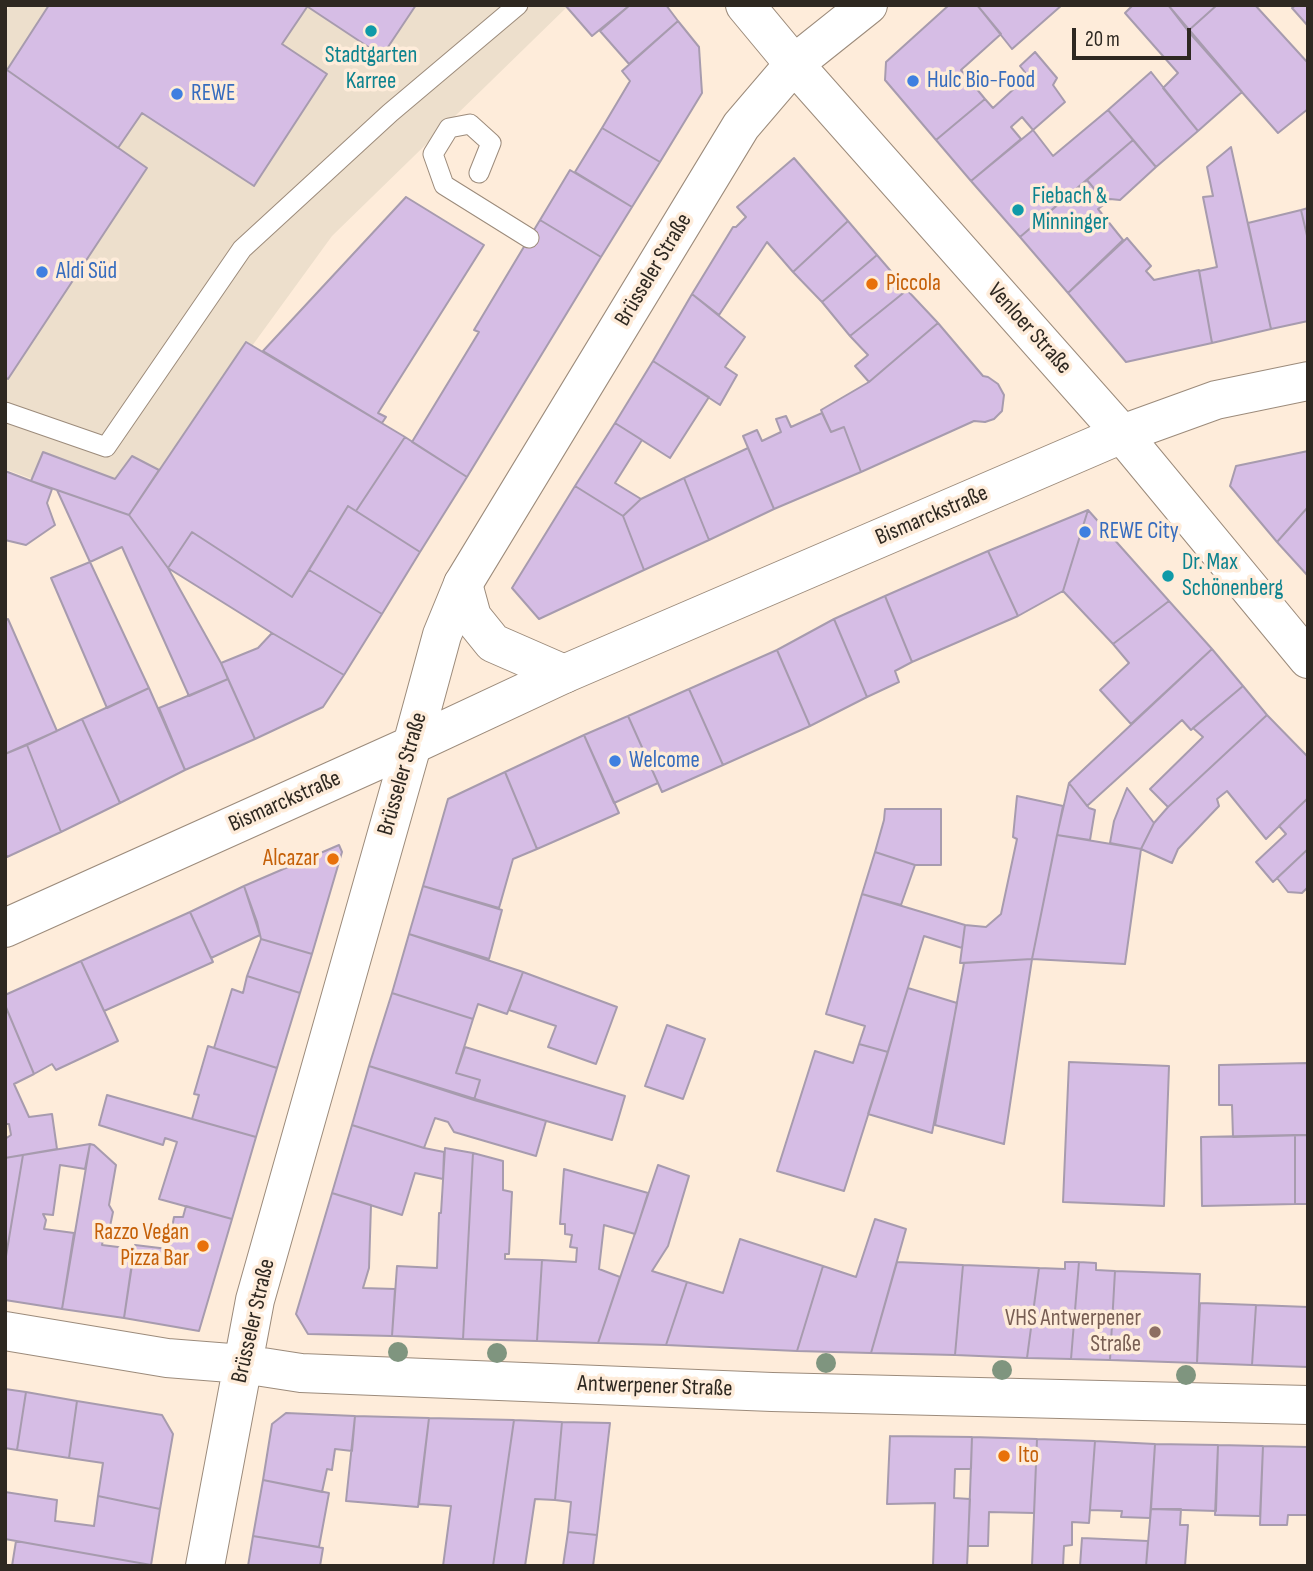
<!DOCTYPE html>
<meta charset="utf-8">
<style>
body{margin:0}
#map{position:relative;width:1313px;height:1571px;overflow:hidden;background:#feecda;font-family:"Sofia Sans Condensed",sans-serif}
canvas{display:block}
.frame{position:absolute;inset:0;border:7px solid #2e2821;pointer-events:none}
.scale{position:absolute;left:1072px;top:28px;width:119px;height:32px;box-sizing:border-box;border:4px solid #2e2821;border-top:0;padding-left:9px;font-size:21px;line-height:24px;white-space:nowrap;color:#2e2821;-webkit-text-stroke:5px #feecda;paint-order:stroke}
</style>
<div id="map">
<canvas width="1313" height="1571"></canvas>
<div class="frame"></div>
<div class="scale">20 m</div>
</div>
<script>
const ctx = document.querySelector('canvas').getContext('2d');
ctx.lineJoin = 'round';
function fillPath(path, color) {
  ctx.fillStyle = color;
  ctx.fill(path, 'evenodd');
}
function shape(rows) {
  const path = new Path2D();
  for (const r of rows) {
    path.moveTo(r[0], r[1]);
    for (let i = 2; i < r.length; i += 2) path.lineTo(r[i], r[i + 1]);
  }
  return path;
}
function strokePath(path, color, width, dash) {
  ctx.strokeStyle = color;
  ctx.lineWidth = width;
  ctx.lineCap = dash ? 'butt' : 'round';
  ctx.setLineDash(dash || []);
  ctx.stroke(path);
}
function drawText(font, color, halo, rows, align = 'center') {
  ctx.font = font + ' "Sofia Sans Condensed",sans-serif';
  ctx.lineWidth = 7;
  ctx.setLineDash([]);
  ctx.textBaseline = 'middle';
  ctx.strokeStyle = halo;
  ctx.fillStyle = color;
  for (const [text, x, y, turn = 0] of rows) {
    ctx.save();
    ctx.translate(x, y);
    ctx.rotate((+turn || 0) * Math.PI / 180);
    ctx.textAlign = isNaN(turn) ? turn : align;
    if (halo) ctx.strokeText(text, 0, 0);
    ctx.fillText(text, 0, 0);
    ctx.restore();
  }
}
fillPath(shape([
 [10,5,569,5,332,236,129,515,5,469,5,13]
]), '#eddfcc');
const building = shape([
 [49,5,305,5,307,7,282,44,327,74,254,186,142,113,118,148,7,70,49,5],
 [305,5,416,5,382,56,305,5],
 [565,5,630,5,592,36,565,5],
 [630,5,666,5,678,21,629,64,600,31,630,5],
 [949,5,977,5,1001,34,961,70,985,99,936,140,885,80,886,62,949,5],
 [977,5,1062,5,1012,49,977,5],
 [1133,5,1168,5,1242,92,1198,131,1163,88,1178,73,1125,13,1133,5],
 [1168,5,1217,5,1188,31,1168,5],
 [1217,5,1255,5,1308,63,1308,109,1278,133,1188,31,1217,5],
 [1296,5,1308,5,1308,26,1292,8,1296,5],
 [678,21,699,47,702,93,660,162,602,128,630,81,622,71,678,21],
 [1035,52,1057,78,1053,85,1065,102,1033,130,1022,117,1011,127,1021,139,971,181,936,140,985,99,993,108,1028,76,1020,66,1035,52],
 [7,70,147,168,8,379,5,377,5,72,7,70],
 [1151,72,1198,131,1156,167,1108,110,1151,72],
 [1108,110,1133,140,1020,237,971,181,1033,130,1053,156,1108,110],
 [602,128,660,162,632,207,575,172,602,128],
 [1133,140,1156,167,1120,200,1110,199,1106,203,1087,180,1133,140],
 [1231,147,1271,329,1212,343,1199,271,1217,267,1203,197,1213,196,1207,167,1231,147],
 [794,158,848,221,793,272,767,242,719,315,692,294,733,227,736,227,746,217,737,207,794,158],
 [570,170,632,207,601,257,540,220,570,170],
 [1087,180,1106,203,1098,209,1123,240,1068,293,1020,237,1087,180],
 [406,197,484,245,378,413,386,417,382,423,263,351,406,197],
 [1308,208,1308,240,1301,210,1308,208],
 [1301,210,1308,240,1308,321,1271,329,1248,223,1301,210],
 [540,220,601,257,467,477,412,442,479,332,474,330,540,220],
 [848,221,877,255,822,302,793,272,848,221],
 [1127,238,1151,266,1146,271,1154,280,1199,270,1212,343,1126,362,1068,293,1127,238],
 [877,255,907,290,850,336,822,302,877,255],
 [907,290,938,323,869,382,855,366,868,355,850,336,907,290],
 [692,294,745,337,725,367,737,375,720,405,653,361,692,294],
 [938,323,983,376,988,377,998,384,1004,395,1002,411,994,419,985,422,974,421,861,472,844,427,831,432,821,410,869,382,938,323],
 [246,342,405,437,356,511,348,506,292,597,192,532,168,568,129,515,246,342],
 [653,361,709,397,670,458,615,423,653,361],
 [822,413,831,432,844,427,861,472,774,509,743,436,757,430,762,441,781,432,776,419,786,416,791,427,822,413],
 [615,423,642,440,615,483,641,499,623,516,575,486,615,423],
 [405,437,467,477,420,552,356,511,405,437],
 [748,448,774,509,709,540,684,478,748,448],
 [1308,451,1308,507,1277,542,1230,486,1236,466,1308,451],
 [43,452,115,479,132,456,159,470,129,515,31,481,43,452],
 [5,471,52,489,47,503,55,525,26,545,5,540,5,471],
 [684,478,709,540,644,570,623,516,641,499,684,478],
 [575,486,623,516,644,570,539,619,512,588,575,486],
 [57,490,129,515,168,568,221,663,228,679,189,696,122,547,90,562,57,490],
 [348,506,420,552,382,614,309,570,348,506],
 [1308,507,1308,576,1277,542,1308,507],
 [1088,510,1063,591,1018,616,988,551,1088,510],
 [1088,510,1169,601,1113,644,1063,591,1088,510],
 [192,532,292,597,309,570,382,614,344,675,272,633,168,568,192,532],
 [988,551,1018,616,912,662,885,596,988,551],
 [90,562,149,688,107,708,51,578,90,562],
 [885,596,912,662,895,671,899,682,867,697,834,619,885,596],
 [1169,601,1212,649,1131,724,1100,690,1129,663,1113,644,1169,601],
 [8,619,57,731,5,754,5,620,8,619],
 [834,619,867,697,810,726,777,650,834,619],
 [272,633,344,675,323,707,255,739,221,663,258,648,272,633],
 [1212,649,1243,686,1191,730,1182,720,1087,806,1069,783,1212,649],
 [777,650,810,726,723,765,689,689,777,650],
 [228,679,255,739,185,770,159,708,228,679],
 [1243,686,1267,715,1168,807,1150,789,1203,737,1193,728,1243,686],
 [149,688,185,770,120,803,82,719,149,688],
 [689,689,723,765,662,792,628,716,689,689],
 [1267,715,1308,757,1308,798,1266,839,1227,791,1217,799,1219,806,1178,849,1172,863,1141,849,1154,823,1168,807,1267,715],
 [628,716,658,783,614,803,584,735,628,716],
 [82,719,120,803,61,832,27,745,82,719],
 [584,735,619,813,537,849,505,772,584,735],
 [27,745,61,832,7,857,5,853,5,754,27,745],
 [505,772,537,849,513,859,499,908,423,886,448,799,505,772],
 [1069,783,1089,808,1095,810,1090,840,1057,835,1069,783],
 [1127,788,1154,823,1141,849,1110,843,1114,821,1127,788],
 [1017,796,1063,806,1032,959,960,963,965,925,986,927,1001,914,1017,839,1013,837,1017,796],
 [1308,798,1308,849,1273,882,1256,862,1286,834,1279,826,1308,798],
 [885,809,941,809,941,865,915,865,875,852,884,820,885,809],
 [1057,835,1141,849,1125,964,1032,959,1057,835],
 [339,845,342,852,312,954,261,939,257,922,244,886,339,845],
 [1308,849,1308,887,1302,893,1288,892,1277,878,1308,849],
 [875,852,915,865,901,905,862,894,875,852],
 [244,886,260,935,211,958,190,912,244,886],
 [423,886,502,910,489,959,409,934,423,886],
 [862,894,965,925,962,948,924,936,888,1052,859,1044,865,1026,826,1014,862,894],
 [190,912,213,962,104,1011,81,961,190,912],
 [409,934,523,972,507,1014,478,1004,473,1019,392,993,409,934],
 [261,939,312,954,300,993,247,976,261,939],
 [1032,959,1004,1144,935,1125,964,963,1032,959],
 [81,961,118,1041,56,1070,52,1064,34,1074,5,1005,5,995,81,961],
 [523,972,617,1007,596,1064,548,1047,556,1026,509,1010,523,972],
 [247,976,300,993,277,1068,214,1048,232,989,243,993,247,976],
 [908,988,957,1003,932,1133,868,1114,908,988],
 [392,993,473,1019,456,1073,480,1080,474,1100,369,1066,392,993],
 [5,1005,34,1074,14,1084,29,1117,52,1114,57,1149,5,1158,5,1139,11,1135,9,1124,5,1124,5,1005],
 [667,1025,705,1039,683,1099,645,1086,667,1025],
 [859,1044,888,1052,844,1191,777,1171,815,1051,853,1063,859,1044],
 [208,1046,277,1068,256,1137,192,1119,199,1095,194,1094,208,1046],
 [465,1047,625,1096,612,1140,474,1100,480,1080,456,1073,465,1047],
 [1069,1062,1169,1066,1164,1206,1063,1202,1069,1062],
 [1308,1063,1308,1135,1233,1137,1232,1105,1219,1105,1219,1065,1308,1063],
 [369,1066,546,1121,536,1156,454,1132,448,1122,435,1118,424,1148,352,1125,369,1066],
 [107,1095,256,1137,232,1219,159,1199,177,1142,165,1138,163,1145,99,1125,107,1095],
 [352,1125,424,1148,444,1152,443,1179,415,1173,402,1215,332,1193,352,1125],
 [1295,1135,1295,1204,1202,1206,1201,1137,1295,1135],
 [1295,1135,1308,1135,1308,1204,1295,1204,1295,1135],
 [90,1144,85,1169,60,1165,53,1215,43,1214,46,1220,44,1229,74,1233,62,1309,5,1300,5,1262,23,1155,90,1144],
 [90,1144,94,1145,116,1165,109,1205,113,1212,109,1231,104,1234,102,1245,134,1249,124,1318,62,1309,90,1144],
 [445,1148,473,1153,463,1339,392,1336,397,1266,437,1268,439,1213,441,1213,445,1148],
 [473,1153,503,1161,503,1190,512,1192,509,1254,505,1254,505,1259,542,1260,537,1341,463,1339,473,1153],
 [23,1155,5,1262,5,1158,23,1155],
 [658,1165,689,1176,668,1246,652,1271,687,1282,666,1345,598,1343,658,1165],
 [564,1169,648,1193,635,1234,604,1225,599,1269,620,1277,598,1343,537,1341,542,1260,576,1262,577,1248,570,1247,572,1235,565,1234,565,1224,560,1224,564,1169],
 [332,1193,371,1205,369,1268,363,1288,395,1289,392,1336,308,1334,296,1314,332,1193],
 [186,1206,232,1219,199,1331,124,1318,135,1245,168,1249,174,1217,183,1217,186,1206],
 [875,1219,906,1229,871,1353,797,1351,823,1266,856,1277,875,1219],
 [740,1239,823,1266,797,1351,666,1345,687,1282,723,1293,740,1239],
 [897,1262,963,1265,955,1355,871,1353,897,1262],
 [1065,1262,1079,1262,1071,1359,1027,1358,1039,1268,1065,1269,1065,1262],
 [1079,1262,1096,1263,1096,1270,1115,1271,1110,1360,1071,1359,1079,1262],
 [963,1265,1039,1268,1027,1358,955,1355,963,1265],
 [1115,1271,1200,1274,1197,1363,1110,1360,1115,1271],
 [1200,1303,1256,1305,1252,1365,1197,1363,1200,1303],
 [1256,1305,1308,1307,1308,1367,1252,1365,1256,1305],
 [5,1389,26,1392,17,1450,5,1448,5,1389],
 [26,1392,77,1401,69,1458,17,1450,26,1392],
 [77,1401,162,1415,173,1434,160,1509,98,1496,103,1463,69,1458,77,1401],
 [286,1413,355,1416,352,1451,335,1449,332,1470,327,1469,322,1492,263,1480,272,1424,286,1413],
 [355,1416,429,1418,418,1507,346,1501,355,1416],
 [429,1418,514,1420,493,1566,443,1566,451,1506,419,1504,429,1418],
 [514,1420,562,1422,555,1500,535,1499,525,1566,493,1566,514,1420],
 [562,1422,610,1423,597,1535,568,1532,571,1502,555,1500,562,1422],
 [890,1436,972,1437,971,1469,955,1469,954,1498,970,1499,967,1566,933,1566,935,1503,887,1504,890,1436],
 [972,1437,1037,1439,1034,1513,989,1512,988,1546,968,1546,972,1437],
 [1037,1439,1095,1441,1089,1523,1072,1522,1072,1545,1064,1546,1063,1566,1032,1566,1037,1439],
 [1095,1441,1155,1444,1150,1518,1121,1517,1122,1511,1090,1510,1095,1441],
 [1155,1444,1218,1445,1216,1511,1151,1509,1155,1444],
 [1218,1445,1263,1446,1260,1516,1215,1515,1218,1445],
 [1263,1446,1308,1447,1308,1515,1288,1515,1287,1525,1260,1525,1263,1446],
 [263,1480,329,1493,319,1547,253,1536,263,1480],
 [5,1492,57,1500,55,1521,94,1526,98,1496,160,1509,151,1565,5,1539,5,1492],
 [1151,1509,1181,1509,1180,1525,1188,1525,1185,1566,1146,1566,1151,1509],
 [568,1532,597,1535,593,1566,563,1566,568,1532],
 [253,1536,323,1548,320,1566,248,1566,253,1536],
 [1082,1538,1148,1541,1146,1566,1080,1566,1082,1538],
 [16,1541,151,1565,12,1566,16,1541]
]);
fillPath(building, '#d6bde5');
strokePath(building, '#a79bae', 2);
const lane = shape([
 [479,173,491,143,470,124,449,128,433,154,444,185,529,238],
 [5,412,106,447,242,249,390,113,518,5]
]);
const street = shape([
 [794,64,868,5],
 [463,584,472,617,493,643,564,674],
 [5,1331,167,1358,243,1364,301,1373,772,1392,1308,1405],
 [205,1566,255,1300,412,745]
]);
const secondary = shape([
 [745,5,794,64,1122,434,1308,659],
 [412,745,442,635,463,584,741,126,794,64],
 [5,928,412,745,564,674,1122,434,1216,400,1308,381]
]);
strokePath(lane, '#9c8b7b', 21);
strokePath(street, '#9c8b7b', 40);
strokePath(secondary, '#9c8b7b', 40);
strokePath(lane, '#fff', 19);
strokePath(street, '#fff', 38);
strokePath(secondary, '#fff', 38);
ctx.fillStyle = '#7f957f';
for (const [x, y] of [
 [398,1352],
 [497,1353],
 [826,1363],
 [1002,1370],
 [1186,1375]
]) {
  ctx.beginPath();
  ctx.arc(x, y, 10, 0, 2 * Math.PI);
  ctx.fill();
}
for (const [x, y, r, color] of [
 [371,31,7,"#0f9aa8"],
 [913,81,7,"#3f7fe0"],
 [177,94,7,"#3f7fe0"],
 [1018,210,7,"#0f9aa8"],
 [42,272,7,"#3f7fe0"],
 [872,284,7,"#e8710a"],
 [1085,532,7,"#3f7fe0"],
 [1168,576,7,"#0f9aa8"],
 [615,761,7,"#3f7fe0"],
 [333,859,7,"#e8710a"],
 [203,1246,7,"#e8710a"],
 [1155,1332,7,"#8d6e63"],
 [1004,1456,7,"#e8710a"]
]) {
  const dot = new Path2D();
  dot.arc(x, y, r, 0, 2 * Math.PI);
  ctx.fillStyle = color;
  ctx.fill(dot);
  strokePath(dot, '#feecda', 2.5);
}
drawText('23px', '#0d838f', '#feecda', [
 ["Stadtgarten",371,56,"center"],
 ["Karree",371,82,"center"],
 ["Fiebach &",1032,197],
 ["Minninger",1032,223],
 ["Dr. Max",1182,563],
 ["Schönenberg",1182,589]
], 'left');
drawText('23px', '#366cbe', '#feecda', [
 ["Hulc Bio-Food",927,81],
 ["REWE",191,94],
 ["Aldi Süd",56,272],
 ["REWE City",1099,532],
 ["Welcome",629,761]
], 'left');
drawText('23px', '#2e2821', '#feecda', [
 ["Brüsseler Straße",654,270,-59],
 ["Venloer Straße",1029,329,48],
 ["Bismarckstraße",932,516,-23],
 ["Brüsseler Straße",403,774,-74],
 ["Bismarckstraße",285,802,-24],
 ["Brüsseler Straße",254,1321,-77],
 ["Antwerpener Straße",655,1387,2]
]);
drawText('23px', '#c56008', '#feecda', [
 ["Piccola",886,284],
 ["Alcazar",319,859,"right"],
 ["Razzo Vegan",189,1233,"right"],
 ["Pizza Bar",189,1259,"right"],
 ["Ito",1018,1456]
], 'left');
drawText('23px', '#785e54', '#feecda', [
 ["VHS Antwerpener",1141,1319],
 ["Straße",1141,1345]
], 'right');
</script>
